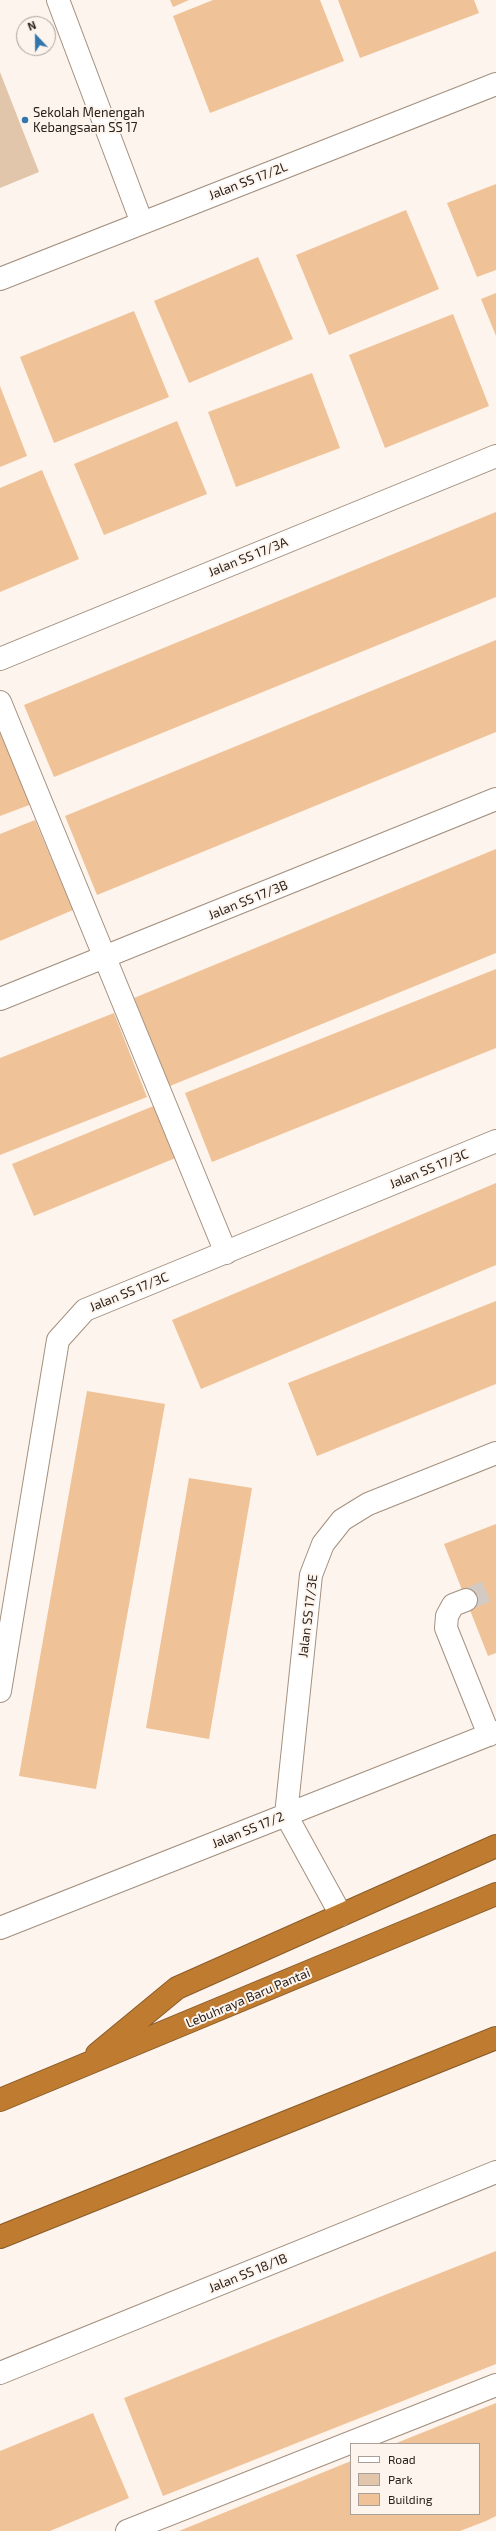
<!DOCTYPE html>
<style>
body{margin:0}
#map{position:relative;width:496px;height:2531px;overflow:hidden;background:#fdf4ed;font-family:"Exo 2",sans-serif}
canvas{display:block}
.legend{position:absolute;left:350px;top:2443px;width:130px;height:72px;box-sizing:border-box;background:#fdf4ed;border:1px solid #a8a099;margin:0;padding:5px 7px;list-style:none;font-size:12px;color:#29211a}
.legend li{display:flex;align-items:center;gap:8px;height:20px}
.legend b{width:20px;border:1px solid #a8a099}
.north{position:absolute;left:16px;top:16px;width:40px;height:40px;box-sizing:border-box;background:#fdf4ed;border:1px solid #a8a099;border-radius:50%;rotate:338deg;font-size:11px;font-weight:700;line-height:16px;text-align:center;color:#29211a}
.north::after{content:'';display:block;margin:auto;width:14px;height:18px;background:#3276ab;clip-path:polygon(50% 0,100% 100%,50% 72%,0 100%)}
</style>
<div id="map">
<canvas width="496" height="2531"></canvas>
<ul class="legend">
<li><b style="height:5px;background:#fff"></b>Road</li>
<li><b style="height:11px;background:#e2c6ac"></b>Park</li>
<li><b style="height:11px;background:#f0c297"></b>Building</li>
</ul>
<div class="north">N</div>
</div>
<script>
const ctx = document.querySelector('canvas').getContext('2d');
ctx.lineJoin = 'round';
function fillPath(path, color) {
  ctx.fillStyle = color;
  ctx.fill(path, 'evenodd');
}
function shape(rows) {
  const path = new Path2D();
  for (const r of rows) {
    path.moveTo(r[0], r[1]);
    for (let i = 2; i < r.length; i += 2) path.lineTo(r[i], r[i + 1]);
  }
  return path;
}
function strokePath(path, color, width, dash) {
  ctx.strokeStyle = color;
  ctx.lineWidth = width;
  ctx.lineCap = dash ? 'butt' : 'round';
  ctx.setLineDash(dash || []);
  ctx.stroke(path);
}
function drawText(font, color, halo, rows, align = 'center') {
  ctx.font = font + ' "Exo 2",sans-serif';
  ctx.lineWidth = 4;
  ctx.setLineDash([]);
  ctx.textBaseline = 'middle';
  ctx.strokeStyle = halo;
  ctx.fillStyle = color;
  for (const [text, x, y, turn = 0] of rows) {
    ctx.save();
    ctx.translate(x, y);
    ctx.rotate((+turn || 0) * Math.PI / 180);
    ctx.textAlign = isNaN(turn) ? turn : align;
    if (halo) ctx.strokeText(text, 0, 0);
    ctx.fillText(text, 0, 0);
    ctx.restore();
  }
}
fillPath(shape([
 [0,72,39,172,0,188]
]), '#e2c6ac');
fillPath(shape([
 [170,0,189,0,173,7],
 [213,0,320,0,344,61,210,113,173,16],
 [338,0,474,0,479,13,360,58],
 [496,184,496,270,477,277,447,203],
 [406,210,439,289,329,335,296,255],
 [258,257,293,339,189,383,154,301],
 [496,293,496,336,481,299],
 [134,311,169,397,54,443,20,357],
 [453,314,489,406,385,448,349,355],
 [312,373,340,448,236,487,208,412],
 [0,386,27,456,0,467],
 [177,421,207,494,104,535,74,464],
 [42,470,79,559,0,592,0,488],
 [496,512,496,597,54,777,24,705],
 [496,640,496,732,97,895,65,816],
 [0,723,32,804,0,816],
 [35,820,73,910,0,941,0,834],
 [496,849,496,953,170,1086,134,998],
 [496,969,496,1048,212,1162,185,1093],
 [114,1013,147,1097,0,1155,0,1058],
 [156,1105,178,1157,34,1216,12,1164],
 [496,1183,496,1265,201,1389,172,1320],
 [496,1301,496,1384,317,1456,288,1383],
 [87,1391,165,1404,96,1789,19,1776],
 [189,1478,252,1488,209,1739,146,1728],
 [496,1524,496,1653,488,1656,444,1544],
 [496,2251,496,2364,163,2496,124,2398],
 [496,2403,496,2516,486,2521,460,2531,179,2531,351,2461,351,2514,479,2514,479,2444,394,2444],
 [93,2413,129,2498,50,2531,0,2531,0,2451]
]), '#f0c297');
strokePath(shape([
 [466,1600,496,1587]
]), '#d3cac3', 22, [22, 11]);
const minor = shape([
 [58,0,142,223],
 [0,279,496,84],
 [0,659,496,456],
 [0,702,226,1253],
 [0,999,496,799],
 [466,1600,453,1605,447,1616,446,1628,489,1735],
 [0,1691,58,1340,85,1310,496,1141],
 [341,1915,286,1815,311,1575,323,1544,342,1520,368,1504,496,1453],
 [0,1928,496,1732],
 [0,2373,496,2172],
 [127,2531,496,2385]
]);
const highway = shape([
 [97,2054,177,1988,496,1846],
 [0,2100,496,1894],
 [0,2237,496,2038]
]);
strokePath(minor, '#a3907f', 24);
strokePath(highway, '#8a5c29', 24);
strokePath(minor, '#fff', 22);
strokePath(highway, '#bf7c31', 22);
for (const [x, y, r, color] of [
 [25,120,4,"#3276ab"]
]) {
  const dot = new Path2D();
  dot.arc(x, y, r, 0, 2 * Math.PI);
  ctx.fillStyle = color;
  ctx.fill(dot);
  strokePath(dot, '#fdf4ed', 1.5);
}
drawText('13px', '#29211a', '#fdf4ed', [
 ["Sekolah Menengah",33,113],
 ["Kebangsaan SS 17",33,128]
], 'left');
drawText('13px', '#29211a', '#fdf4ed', [
 ["Jalan SS 17/2L",248,181,-21],
 ["Jalan SS 17/3A",248,557,-22],
 ["Jalan SS 17/3B",248,900,-22],
 ["Jalan SS 17/3C",429,1169,-22],
 ["Jalan SS 17/3C",129,1292,-22],
 ["Jalan SS 17/3E",308,1616,-83],
 ["Jalan SS 17/2",248,1830,-22],
 ["Lebuhraya Baru Pantai",248,1998,-23],
 ["Jalan SS 18/1B",248,2273,-22]
]);
</script>
